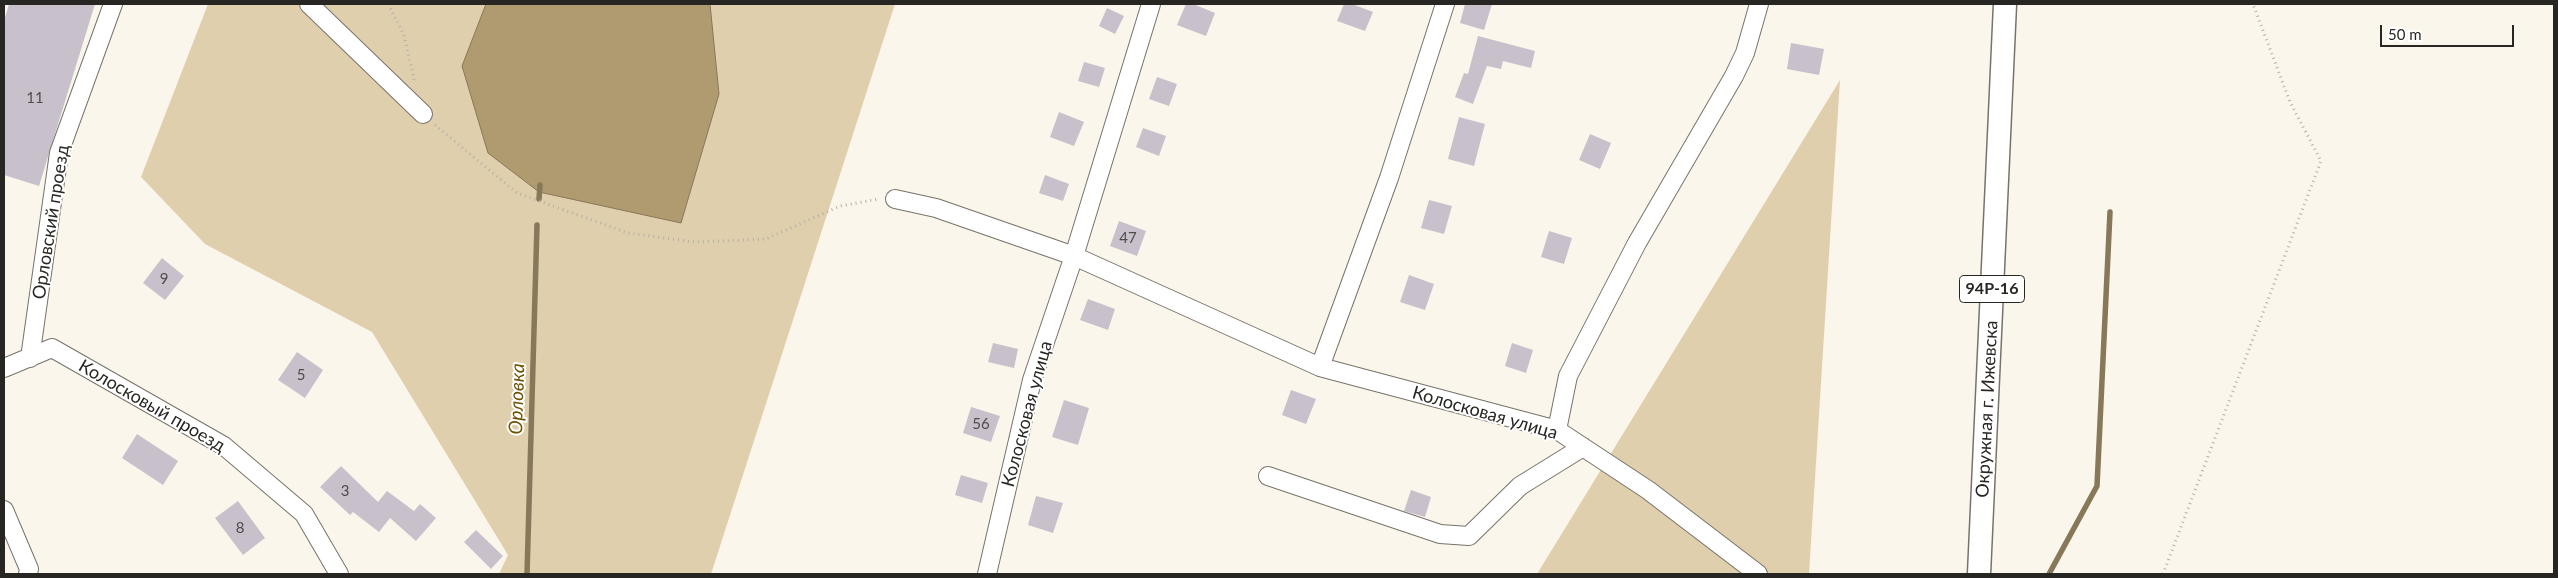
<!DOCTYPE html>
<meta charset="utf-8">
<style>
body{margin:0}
#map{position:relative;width:2558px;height:578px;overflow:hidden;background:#fbf6eb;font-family:Lato,sans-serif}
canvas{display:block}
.frame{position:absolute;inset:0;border:5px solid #282622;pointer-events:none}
.scale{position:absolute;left:2380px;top:25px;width:134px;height:22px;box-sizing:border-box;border:2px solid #282622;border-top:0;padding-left:6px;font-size:15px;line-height:18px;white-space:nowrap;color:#282622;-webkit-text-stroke:4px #fff;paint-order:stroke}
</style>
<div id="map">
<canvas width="2558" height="578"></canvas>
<div class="frame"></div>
<div class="scale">50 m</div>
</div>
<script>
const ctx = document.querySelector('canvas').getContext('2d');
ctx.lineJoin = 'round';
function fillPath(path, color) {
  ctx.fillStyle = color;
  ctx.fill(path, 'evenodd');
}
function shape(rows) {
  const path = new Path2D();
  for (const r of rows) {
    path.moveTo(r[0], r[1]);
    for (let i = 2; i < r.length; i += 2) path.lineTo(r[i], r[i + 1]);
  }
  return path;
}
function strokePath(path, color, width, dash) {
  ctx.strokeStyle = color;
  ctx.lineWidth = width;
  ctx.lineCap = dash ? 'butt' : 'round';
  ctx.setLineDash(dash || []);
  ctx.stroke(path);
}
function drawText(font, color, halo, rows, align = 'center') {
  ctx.font = font + ' Lato,sans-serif';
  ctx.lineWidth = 4;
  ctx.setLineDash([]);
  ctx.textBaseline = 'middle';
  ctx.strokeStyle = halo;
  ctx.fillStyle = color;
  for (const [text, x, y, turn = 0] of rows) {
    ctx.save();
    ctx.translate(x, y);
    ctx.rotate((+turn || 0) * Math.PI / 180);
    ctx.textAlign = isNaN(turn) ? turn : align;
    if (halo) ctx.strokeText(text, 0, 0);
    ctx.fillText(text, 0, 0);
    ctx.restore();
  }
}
fillPath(shape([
 [208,4,895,4,711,574,499,574,508,555,372,332,205,244,141,177],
 [1840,80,1809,574,1537,574]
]), '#e0cfad');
const water = shape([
 [486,4,710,4,719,94,681,223,539,192,488,153,462,66,486,4]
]);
fillPath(water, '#b09b70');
strokePath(water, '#877859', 1);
strokePath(shape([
 [539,199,540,185],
 [527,574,537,225],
 [2049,574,2097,486,2110,212]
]), '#877859', 5.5);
fillPath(shape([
 [9,4,95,4,39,186,4,175,4,21],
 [1186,4,1193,4,1215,13,1206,36,1177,25],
 [1344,4,1352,4,1373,12,1365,31,1337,21],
 [1465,4,1492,4,1484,30,1460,23],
 [1107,8,1124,16,1115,34,1099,26],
 [1478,36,1535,51,1531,68,1503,61,1501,69,1487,66,1473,104,1455,97,1464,73,1468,74],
 [1791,43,1824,49,1819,75,1787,69],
 [1084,62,1105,68,1099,87,1078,81],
 [1157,77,1177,84,1169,106,1149,99],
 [1059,112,1084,122,1074,146,1050,137],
 [1459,117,1485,124,1474,166,1448,159],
 [1143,128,1166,136,1159,156,1136,147],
 [1590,134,1611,143,1600,169,1579,160],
 [1045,175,1069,184,1063,201,1039,193],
 [1429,200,1452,206,1444,234,1421,228],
 [1119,221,1146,231,1137,256,1110,246],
 [1549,231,1572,238,1564,264,1541,257],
 [162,258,184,276,165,300,143,283],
 [1409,275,1434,284,1425,310,1400,302],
 [1088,299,1115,309,1108,330,1080,320],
 [993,343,1018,349,1014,368,988,362],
 [1512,343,1533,350,1526,373,1505,366],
 [297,352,323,370,305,398,278,380],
 [1291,390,1316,399,1306,424,1282,415],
 [1064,400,1089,408,1078,445,1052,437],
 [971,407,1000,416,991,442,963,433],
 [137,434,178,461,163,485,122,458],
 [341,466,378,502,387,491,414,511,420,504,436,518,416,541,390,518,379,532,353,512,350,515,320,487],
 [961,475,988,483,982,503,955,495],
 [1411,490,1431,497,1425,517,1404,511],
 [1036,496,1063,503,1053,533,1028,525],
 [238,501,265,538,243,555,215,518],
 [476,530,503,556,491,569,464,542]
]), '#c8c0ca');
const minor = shape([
 [309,4,423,114],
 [895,199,936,208,1074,256,1151,4],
 [30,358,59,153,113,4],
 [1320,367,1389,178,1445,4],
 [4,368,52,348,224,446,304,514,339,574],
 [1557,430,1568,376,1637,243,1734,76,1745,53,1759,4],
 [1268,476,1440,534,1469,536,1520,486,1583,447],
 [4,510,29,569,28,574],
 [987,574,1032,380,1074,256,1320,367,1557,430,1648,490,1758,574]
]);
const major = shape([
 [1979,574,2005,4]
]);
strokePath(minor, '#78736a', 20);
strokePath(major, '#78736a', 25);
strokePath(shape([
 [388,4,404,35,415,83],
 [435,125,517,193,628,233,695,242,766,239,840,206,879,199],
 [2163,574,2321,161,2290,102,2253,4]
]), '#b4b0a7', 3, [1, 4]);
strokePath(minor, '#fff', 18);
strokePath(major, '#fff', 22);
drawText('15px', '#504c4c', null, [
 ["11",35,98],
 ["47",1128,238],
 ["9",164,279],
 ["5",301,375],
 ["56",981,424],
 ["3",345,491],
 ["8",240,528]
]);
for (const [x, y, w] of [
 [1992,289,65]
]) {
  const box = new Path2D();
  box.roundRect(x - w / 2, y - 13.5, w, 27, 4);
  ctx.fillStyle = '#fff';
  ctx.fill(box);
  strokePath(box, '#282622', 1);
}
drawText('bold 16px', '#282622', null, [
 ["94Р-16",1992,289]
]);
drawText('18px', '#282622', '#fff', [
 ["Орловский проезд",51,222,-81],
 ["Колосковый проезд",152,406,30],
 ["Окружная г. Ижевска",1987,409,-87],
 ["Колосковая улица",1485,413,16],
 ["Колосковая улица",1027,414,-75]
]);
drawText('italic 19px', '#6f5201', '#fff', [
 ["Орловка",517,399,-88]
]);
</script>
